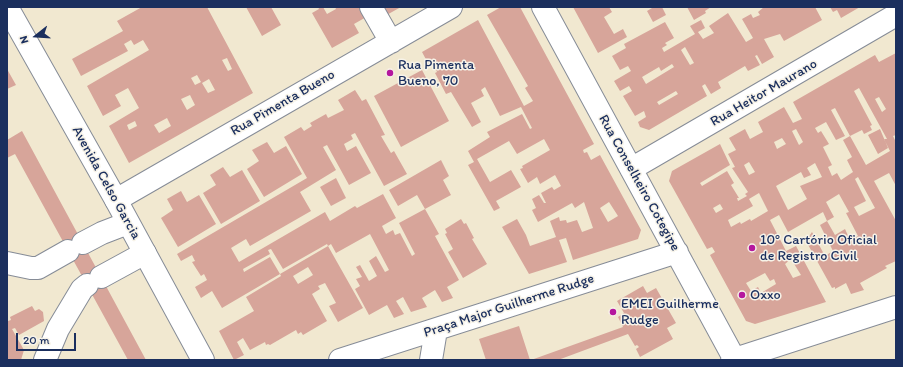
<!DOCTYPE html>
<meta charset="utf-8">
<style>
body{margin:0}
#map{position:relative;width:903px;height:367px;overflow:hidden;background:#f1e8d0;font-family:Itim,sans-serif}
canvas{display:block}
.frame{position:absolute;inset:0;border:8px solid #1b2f5e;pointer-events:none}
.north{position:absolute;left:16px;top:16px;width:40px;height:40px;-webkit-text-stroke:3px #f7f3e8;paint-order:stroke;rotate:253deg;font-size:11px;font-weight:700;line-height:16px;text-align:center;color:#1b2f5e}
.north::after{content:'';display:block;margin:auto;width:14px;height:18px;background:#1b2f5e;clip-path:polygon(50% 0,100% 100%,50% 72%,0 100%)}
.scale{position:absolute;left:16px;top:333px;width:60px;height:18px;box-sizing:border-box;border:2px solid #1b2f5e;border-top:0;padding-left:5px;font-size:12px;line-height:14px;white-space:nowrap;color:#1b2f5e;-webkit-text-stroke:3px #f7f3e8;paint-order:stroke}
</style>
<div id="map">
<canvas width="903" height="367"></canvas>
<div class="frame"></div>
<div class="north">N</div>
<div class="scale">20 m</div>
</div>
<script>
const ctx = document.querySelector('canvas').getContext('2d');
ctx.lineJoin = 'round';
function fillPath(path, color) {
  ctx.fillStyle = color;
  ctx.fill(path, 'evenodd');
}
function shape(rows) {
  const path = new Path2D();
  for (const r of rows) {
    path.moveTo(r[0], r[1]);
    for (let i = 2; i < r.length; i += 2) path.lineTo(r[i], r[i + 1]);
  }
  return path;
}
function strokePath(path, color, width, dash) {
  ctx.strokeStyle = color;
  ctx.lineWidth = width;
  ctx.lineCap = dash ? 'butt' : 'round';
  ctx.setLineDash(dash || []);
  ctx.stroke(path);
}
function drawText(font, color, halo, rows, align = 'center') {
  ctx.font = font + ' Itim,sans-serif';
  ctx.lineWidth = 3;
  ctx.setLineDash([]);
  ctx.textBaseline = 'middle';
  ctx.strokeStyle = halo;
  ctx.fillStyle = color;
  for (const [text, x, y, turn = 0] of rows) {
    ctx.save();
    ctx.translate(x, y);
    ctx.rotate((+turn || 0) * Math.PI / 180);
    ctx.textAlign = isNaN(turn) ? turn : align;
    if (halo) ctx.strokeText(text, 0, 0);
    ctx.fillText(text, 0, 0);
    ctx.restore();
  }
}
fillPath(shape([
 [142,7,207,7,253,93,129,163,109,126,139,108,128,88,115,95,121,106,103,116,87,86,149,50,143,40,134,45,131,40,124,44,128,51,81,76,72,59,123,31,117,21],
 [227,58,232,69,228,71,222,60],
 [197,75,201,82,195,85,191,78],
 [209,79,215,90,208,93,202,83],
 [190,95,195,105,187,110,181,99],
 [167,118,171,126,159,133,154,125],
 [135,121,137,126,129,130,127,125],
 [246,7,271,7,281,25,262,36],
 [318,7,323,7,327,14,336,9,335,7,364,7,368,16,354,24,359,33,332,48,312,13,319,9],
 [377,7,401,7,383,17],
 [501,7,520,7,594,144,583,150,584,153,587,152,591,160,600,155,641,230,638,239,573,260,566,238,559,240,567,262,529,274,502,227,517,219,526,235,530,246,556,237,550,221,559,217,560,221,566,220,567,223,577,220,582,232,593,228,584,202,575,208,572,203,538,222,532,210,536,208,532,199,539,195,544,203,546,203,541,193,552,187,554,190,561,186,555,175,540,184,537,177,528,183,520,169,523,168,522,166,550,150,544,139,517,154,509,141,477,159,490,182,511,170,521,187,496,201,500,208,494,211,468,165,474,162,468,151,490,137,487,132,522,114,530,129,532,128,521,107,500,116,485,87,481,90,484,96,471,103,481,122,472,127,451,92,446,94,435,73,437,72,434,65,430,67,422,52,478,20,524,106,533,101,525,88,528,86,487,15],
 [609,202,618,216,608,222,600,208],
 [573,7,609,7,612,12,604,17,614,34,623,29,627,37,598,53],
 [652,7,662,7,666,15,653,22,647,11,652,8],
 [687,7,711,7,705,11,706,13,694,20],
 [764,7,815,7,822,20,784,41,780,34,764,39,774,57,762,64,757,55,755,56,760,65,748,71,745,66,718,82,721,88,711,94,705,84,702,86,707,96,649,130,640,127,638,122,646,117,644,111,635,116,623,96,632,91,629,86,620,91,614,81,631,71,628,66,620,70,612,56,626,48,624,44,665,22,674,38,665,43,667,45,662,48,664,52,695,34,690,26,701,20,705,28,698,32,703,39,714,33,709,26,728,13,746,42,753,38,742,19,751,14,753,18,760,15,758,12],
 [685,47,694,63,690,65,681,50],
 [672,64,674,67,646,84,642,77,659,67,661,71],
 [676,91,678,94,659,105,657,102],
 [830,7,860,7,841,18,837,10,833,12],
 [896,53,896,135,893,136,896,142,896,186,889,173,874,181,896,221,896,261,885,266,887,268,860,283,864,290,851,294,846,283,835,289,835,287,832,288,806,241,812,232,825,256,833,251,820,225,827,221,835,235,845,229,850,240,858,236,846,213,849,212,839,194,826,202,834,217,827,221,823,212,788,232,779,215,770,220,786,251,796,246,826,302,755,324,746,321,710,255,715,252,712,247,707,249,669,181,672,171,720,144,730,165,700,183,702,186,727,171,734,183,731,185,739,198,737,198,738,201,747,196,745,194,748,192,732,168,735,167,728,154,736,150,729,138,745,129,750,139,763,132,758,122,784,107,793,123,802,119,793,102,875,55,879,62],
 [859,88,887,139,884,139,890,151,866,165,850,136,843,140,852,157,847,160,853,172,841,180,837,173,832,176,828,167,832,165,823,147,829,144,821,131,818,133,815,128,826,122,836,140,845,136,831,110,835,108,850,136,862,130,864,134,872,130,870,126,872,125,854,91],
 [879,97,886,109,882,112,875,99],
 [796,129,803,142,799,145,792,131],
 [782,138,786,144,777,149,774,142],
 [749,162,755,172,749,175,744,165],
 [815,163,822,177,800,186,807,199,788,210,776,186,801,172,804,178,811,175,807,168],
 [858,177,875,208,859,216,854,207,866,201,855,179],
 [759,193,768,211,751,221,750,219,741,224,740,222,731,227,728,220,753,206,749,199],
 [720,204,723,209,716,213,713,208],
 [791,259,801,275,793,278,785,264],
 [765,273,770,281,774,279,776,284,761,293,758,287,751,291,746,283],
 [7,69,16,85,7,89],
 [422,70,449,121,401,147,374,96],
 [355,90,362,101,366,99,385,135,381,136,391,153,394,151,407,174,384,186,355,133,351,135,353,139,344,144,347,151,356,146,371,173,349,185,327,145,323,147,336,170,300,192,311,211,250,246,246,239,231,248,239,262,325,212,330,221,355,206,357,208,383,194,396,218,382,226,386,234,393,230,395,235,400,233,412,256,415,254,399,223,425,209,439,234,435,236,459,280,447,287,453,298,442,302,435,290,422,298,427,307,411,312,403,297,396,301,404,314,394,318,387,305,369,315,355,289,360,286,356,279,362,277,356,267,360,265,369,281,377,276,369,261,376,256,385,272,389,270,370,234,336,253,331,244,328,246,327,244,283,269,271,249,268,250,270,254,243,269,244,272,270,257,280,274,222,308,212,291,201,298,195,287,207,280,204,274,201,276,192,262,195,261,192,255,181,261,177,254,307,178,284,137,301,127,304,131,312,126,310,123,326,114,328,118,344,110,338,100],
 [880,129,888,148,878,154,868,135],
 [22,131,146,360,128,360,15,154,7,158,7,140],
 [267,142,274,153,286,146,302,174,264,197,247,169,259,161,252,150],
 [441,160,449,176,443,180,451,195,425,209,417,195,398,206,389,190],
 [223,167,230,177,242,170,260,201,221,224,203,193,216,185,210,175],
 [336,178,346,198,331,206,320,187],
 [181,191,187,202,199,195,216,224,178,247,161,218,173,210,167,199],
 [461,219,464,224,466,223,474,238,472,239,487,264,463,278,448,252,453,249,445,234,447,233,445,229],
 [328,246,363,308,338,322,329,306,336,303,325,283,318,286,320,289,312,294,327,321,303,335,301,332,298,334,296,330,270,345,268,344,266,345,265,342,250,350,243,338,237,342,244,355,234,360,219,331,254,311,246,297,281,276,280,274],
 [308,267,313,275,298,284,293,276],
 [643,286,647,293,656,288,676,323,667,328,673,339,640,357,636,349,639,347,637,345,635,346,628,334,558,360,531,360,623,327,618,317,624,313,617,301],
 [32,306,35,311,39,309,43,312,44,321,19,335,15,328,12,329,24,350,21,360,7,360,7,319,8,321,11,320,10,317],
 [519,326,530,360,486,360,479,339]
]), '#d7a59a');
const minor = shape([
 [371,7,391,42],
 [543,7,735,360],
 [631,169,896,15],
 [116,200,451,7],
 [83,243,102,233,128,223],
 [7,263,31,268,38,268,68,251],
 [101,277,145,253],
 [45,360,58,329,82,289,87,285],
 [340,360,677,252],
 [431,360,436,330],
 [732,360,896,307]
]);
const major = shape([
 [7,7,116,200,203,360]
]);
strokePath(minor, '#868c97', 24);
strokePath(major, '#868c97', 24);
strokePath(minor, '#fff', 22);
strokePath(major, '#fff', 22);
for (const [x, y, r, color] of [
 [390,73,4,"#b5179e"],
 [752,248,4,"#b5179e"],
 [742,295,4,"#b5179e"],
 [613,312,4,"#b5179e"]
]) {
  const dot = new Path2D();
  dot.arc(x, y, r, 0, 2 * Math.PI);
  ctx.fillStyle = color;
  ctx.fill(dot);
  strokePath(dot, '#f7f3e8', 1.5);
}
drawText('14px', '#1b2f5e', '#f7f3e8', [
 ["Rua Pimenta",398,65],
 ["Bueno, 70",398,81],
 ["10º Cartório Oficial",760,240],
 ["de Registro Civil",760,256],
 ["Oxxo",750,295],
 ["EMEI Guilherme",621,304],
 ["Rudge",621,320]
], 'left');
drawText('14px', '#1b2f5e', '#f7f3e8', [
 ["Rua Heitor Maurano",764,93,-30],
 ["Rua Pimenta Bueno",283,103,-30],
 ["Avenida Celso Garcia",106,183,61],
 ["Rua Conselheiro Cotegipe",639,183,61],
 ["Praça Major Guilherme Rudge",509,306,-18]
]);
</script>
